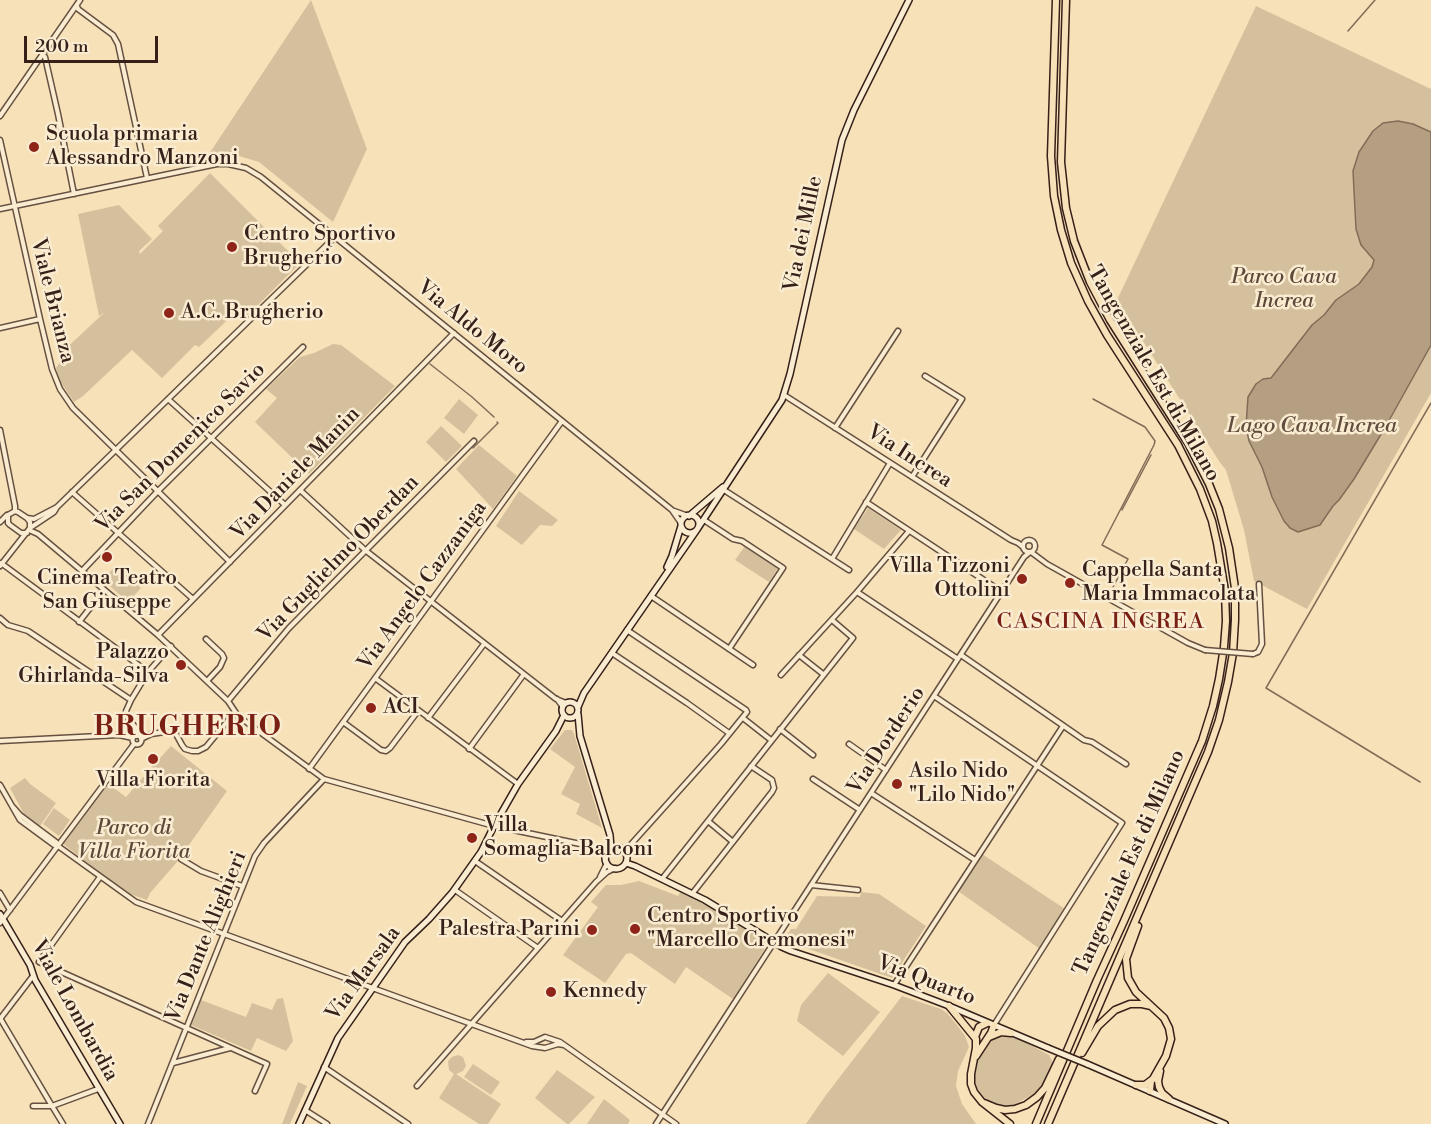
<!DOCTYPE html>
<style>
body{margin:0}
#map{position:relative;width:1431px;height:1124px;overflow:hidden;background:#f6e1b8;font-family:"Libre Bodoni",serif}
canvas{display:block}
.scale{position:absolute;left:24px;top:36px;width:134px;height:27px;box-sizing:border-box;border:3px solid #362019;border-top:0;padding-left:8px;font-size:18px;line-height:21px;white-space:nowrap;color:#362019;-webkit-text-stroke:4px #f9ecd1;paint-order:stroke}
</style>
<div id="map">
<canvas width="1431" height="1124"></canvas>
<div class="scale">200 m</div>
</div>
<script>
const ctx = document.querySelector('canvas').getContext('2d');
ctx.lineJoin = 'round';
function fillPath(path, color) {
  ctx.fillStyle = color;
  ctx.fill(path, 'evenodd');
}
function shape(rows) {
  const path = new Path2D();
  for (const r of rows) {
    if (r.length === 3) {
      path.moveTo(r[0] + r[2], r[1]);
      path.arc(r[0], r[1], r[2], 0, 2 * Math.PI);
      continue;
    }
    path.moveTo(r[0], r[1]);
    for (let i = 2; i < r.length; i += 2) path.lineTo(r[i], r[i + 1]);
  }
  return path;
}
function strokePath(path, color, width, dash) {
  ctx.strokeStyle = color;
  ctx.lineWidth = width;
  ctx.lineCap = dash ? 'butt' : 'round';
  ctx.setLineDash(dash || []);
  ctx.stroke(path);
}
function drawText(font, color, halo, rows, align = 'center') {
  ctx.font = font + ' "Libre Bodoni",serif';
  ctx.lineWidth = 5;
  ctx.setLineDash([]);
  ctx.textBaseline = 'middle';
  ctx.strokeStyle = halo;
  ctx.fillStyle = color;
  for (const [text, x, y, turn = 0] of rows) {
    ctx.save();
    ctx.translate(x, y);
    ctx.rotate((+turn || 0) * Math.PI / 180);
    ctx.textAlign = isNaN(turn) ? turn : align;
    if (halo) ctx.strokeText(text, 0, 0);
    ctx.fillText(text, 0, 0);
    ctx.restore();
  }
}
fillPath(shape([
 [311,0,367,149,333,222,259,162,229,153,207,157],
 [1256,6,1431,89,1431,393,1307,609,1254,581,1244,530,1226,470,1219,461,1117,300],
 [210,173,300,263,248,315,240,308,199,347,195,345,162,378,132,350,83,396,74,402,59,380,56,368,61,361,60,354,106,311,99,316,78,214,119,205,152,239,139,251,140,254,163,231,158,226],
 [333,344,341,345,395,386,309,474,255,422,277,398,266,389,300,357,314,353],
 [459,399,478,415,464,434,444,418],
 [441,426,462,446,446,462,426,442],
 [479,445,517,476,493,509,456,469],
 [519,491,558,520,552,526,540,525,522,545,496,526],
 [868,508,901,530,884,549,854,529],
 [745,546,778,568,769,582,735,560],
 [116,565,141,588,128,602,103,580],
 [565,730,572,730,574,734,602,828,576,814,580,804,561,794,575,767,550,749],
 [171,746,227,791,177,862,150,893,147,900,130,894,100,873,62,843,107,783,126,797,145,775,151,780,156,775,150,769],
 [25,778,30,784,56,803,40,826,25,816,10,788],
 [54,808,70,820,59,836,43,824],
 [982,854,1065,909,1040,949,958,891],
 [639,881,678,896,681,891,704,902,765,940,767,945,733,999,686,967,675,984,631,953,626,954,605,983,563,955,598,907,591,902,606,885,621,885],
 [861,892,879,894,926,926,892,978,783,940,791,929,796,929,817,896,860,897],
 [828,973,880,1012,843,1056,797,1021,801,1005],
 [902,996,941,1009,947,1013,957,1025,965,1036,969,1047,958,1071,956,1086,962,1104,976,1124,806,1124,826,1095],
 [283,998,293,1041,286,1051,257,1038,251,1051,191,1025,201,1000,246,1017,252,1003,272,1010,277,999],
 [1007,1035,1021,1040,1049,1055,1053,1063,1039,1091,1010,1107,998,1106,988,1102,978,1089,975,1082,974,1075,976,1065,980,1055,988,1042,996,1036],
 [458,1055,463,1057,466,1066,463,1071,456,1074,501,1104,488,1124,479,1124,439,1098,454,1074,449,1070,448,1061,452,1057],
 [473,1064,500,1082,491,1095,464,1077],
 [557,1070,595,1097,569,1124,567,1124,535,1098],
 [298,1082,307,1086,290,1124,282,1124],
 [604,1099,630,1120,628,1124,587,1124]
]), '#d5c09d');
const water = shape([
 [1398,121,1413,124,1431,132,1431,345,1386,426,1354,479,1339,500,1333,506,1320,525,1298,532,1290,528,1284,521,1272,497,1262,467,1249,441,1246,426,1248,397,1256,384,1263,379,1271,378,1312,325,1324,315,1336,300,1359,284,1372,267,1374,260,1361,245,1356,229,1353,171,1359,152,1373,131,1383,123,1398,121]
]);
fillPath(water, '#b59f82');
strokePath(water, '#826c58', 1.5);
strokePath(shape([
 [1348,31,1375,0],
 [430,364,472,397,494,417],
 [1093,399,1145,427,1155,441,1154,445,1102,545,1128,559,1113,587],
 [473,448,498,423,497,422],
 [1122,510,1151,455],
 [1420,782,1266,688,1431,403]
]), '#826c58', 1.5);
const street = shape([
 [77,6,78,9,113,35,118,44,147,178],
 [43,55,45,57,58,114,74,194],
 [0,116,80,0],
 [0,140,40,319,52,369,60,389,73,408,230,562],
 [0,209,217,164,228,164,246,168,261,177,672,510,681,523],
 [0,328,40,319],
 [784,395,1011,540,1018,543,1023,547],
 [168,399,285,505],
 [835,428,898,331],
 [0,430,15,506,15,511],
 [912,477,962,399,925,376],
 [300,490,365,550,556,699,566,703],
 [724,490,849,570],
 [72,492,193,599],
 [866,502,1002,592],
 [674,511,688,516],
 [27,518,34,519,57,507],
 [704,520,733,539,742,541,783,568,729,649],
 [0,522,7,515],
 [29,530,38,534,158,635,228,701,238,716,324,779,494,826,590,846,602,851,606,858],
 [27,533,21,533,10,525,8,523,8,515,15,511,18,512,27,518,30,522,30,528],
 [1029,546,6],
 [1031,552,1047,564,1188,643,1205,650],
 [832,559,890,463],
 [1,563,148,672],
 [0,566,30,528,54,512,57,507,335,237],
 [82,571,157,492,303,347],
 [857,592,958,659],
 [651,596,753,665],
 [0,618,8,625,28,631,131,700],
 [79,622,104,590],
 [158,635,454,333],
 [206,639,222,654,224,658,220,667,207,681],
 [612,653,687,703,729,733],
 [1253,654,1258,652,1262,644,1259,584],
 [799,655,823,674],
 [961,655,1084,740,1092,742,1126,764],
 [781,675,857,592,909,531],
 [375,678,518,784],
 [934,696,1122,823,994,1025],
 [557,699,563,707],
 [228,701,289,628,474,441],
 [428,718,484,644],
 [743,718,771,740],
 [343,722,381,750,386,751,390,748,418,711],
 [780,729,813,755],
 [137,740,4.5],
 [137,736,136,728,126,716,126,711,131,700,148,672,171,646],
 [141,739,151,734,171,731,176,734,182,745,185,749,192,751,198,751,206,747,235,712],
 [0,741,119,735,133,738],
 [849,744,886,770],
 [469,749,524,674],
 [309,769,562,421],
 [813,779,860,810],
 [0,785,20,820,54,845,57,845],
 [871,793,975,860],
 [13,807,20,815,56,842,58,846,136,902,532,1046,545,1048,558,1044,564,1045],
 [708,821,733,842],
 [625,851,721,744,747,712,746,710,627,630],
 [181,859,201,871,242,886],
 [475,861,562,921],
 [100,877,39,962,267,1064,255,1091],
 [600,877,607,863],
 [662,879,853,638,832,620],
 [811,885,858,890],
 [455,890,538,948],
 [0,893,10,910],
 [692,894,772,792,774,788,772,780,751,766],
 [0,923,134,744],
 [894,985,1063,726],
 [0,1018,52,1106],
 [0,1019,33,976],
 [526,1042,534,1042,545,1037,560,1042,676,1124],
 [173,1063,230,1048],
 [324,1067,408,1124],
 [417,1086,596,882,607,872,615,868],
 [33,1106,52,1106],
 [305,1110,327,1124],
 [63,1124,52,1106,98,1089],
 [148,1124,255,856,264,843,324,779],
 [656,1124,1024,557,1030,552]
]);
const secondary = shape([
 [690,524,9],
 [689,516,723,487],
 [698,528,782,400,790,374,842,140,854,110,909,0],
 [667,567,672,556,681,526],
 [570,710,8],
 [578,707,584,693,696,531],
 [578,714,580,736,610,835,611,848],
 [616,858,11],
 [626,863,635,866,705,900,782,947,791,951,894,985,949,1006,1048,1048],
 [0,914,30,965,35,980,120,1124],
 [1087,1064,1225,1124],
 [299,1124,338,1038,405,942,429,919,452,893,481,852,494,826,518,784,556,731,564,715]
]);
const highway = shape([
 [949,1006,976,1039,976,1048,971,1074,971,1084,974,1092,982,1102,1010,1124],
 [975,1037,979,1027,987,1023],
 [989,1037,1001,1032,1011,1033],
 [1082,1053,1098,1026,1115,1010,1130,1004,1142,1004,1151,1006],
 [976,1056,991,1033,994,1025],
 [1160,1071,1158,1081,1159,1087,1162,1093,1169,1099],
 [1136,1085,1145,1085,1153,1079,1166,1056,1171,1039,1169,1028,1164,1018,1136,992,1128,978,1126,959,1138,926],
 [1150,1091,1151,1081],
 [984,1103,996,1108,1005,1110,1015,1109,1026,1105,1037,1097,1045,1088,1059,1059],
 [1036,1124,1097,980,1124,921,1202,741,1213,706,1219,679,1224,647,1226,621,1225,591,1217,543,1212,521,1200,489,1178,445,1107,335,1088,301,1071,263,1061,230,1054,196,1051,156,1056,0],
 [1048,1124,1208,752,1219,720,1228,682,1233,653,1235,620,1235,588,1229,548,1219,509,1209,484,1188,443,1110,320,1090,282,1074,241,1066,208,1061,162,1066,0]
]);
strokePath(street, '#665041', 7);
strokePath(secondary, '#362019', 8);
strokePath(highway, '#362019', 9);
strokePath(street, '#f9ecd1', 4);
strokePath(secondary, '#f9ecd1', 5);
strokePath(highway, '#f6e1b8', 6);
const streetBridge = shape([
 [1205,650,1253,654]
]);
const secondaryBridge = shape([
 [1048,1048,1087,1064]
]);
strokePath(streetBridge, '#665041', 7, []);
strokePath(secondaryBridge, '#362019', 8, []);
strokePath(streetBridge, '#f9ecd1', 4);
strokePath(secondaryBridge, '#f9ecd1', 5);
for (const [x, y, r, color] of [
 [34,147,6,"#8f2418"],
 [232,247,6,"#8f2418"],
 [169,313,6,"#8f2418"],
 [107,557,6,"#8f2418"],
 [1022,579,6,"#8f2418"],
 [1070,583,6,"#8f2418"],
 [181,665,6,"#8f2418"],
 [371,708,6,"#8f2418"],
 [153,759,6,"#8f2418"],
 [897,784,6,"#8f2418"],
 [472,838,6,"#8f2418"],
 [635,929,6,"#8f2418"],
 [592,930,6,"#8f2418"],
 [551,992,6,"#8f2418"]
]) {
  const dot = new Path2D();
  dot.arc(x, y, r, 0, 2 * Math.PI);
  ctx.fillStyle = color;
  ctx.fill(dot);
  strokePath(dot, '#f9ecd1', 2);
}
drawText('21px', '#362019', '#f9ecd1', [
 ["Scuola primaria",46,135],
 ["Alessandro Manzoni",46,159],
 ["Centro Sportivo",244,235],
 ["Brugherio",244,259],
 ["A.C. Brugherio",181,313],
 ["Villa Tizzoni",1010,567,"right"],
 ["Ottolini",1010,591,"right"],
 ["Cappella Santa",1082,571],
 ["Maria Immacolata",1082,595],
 ["Cinema Teatro",107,579,"center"],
 ["San Giuseppe",107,603,"center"],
 ["Palazzo",169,653,"right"],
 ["Ghirlanda-Silva",169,677,"right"],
 ["ACI",383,708],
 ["Asilo Nido",909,772],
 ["\"Lilo Nido\"",909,796],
 ["Villa Fiorita",153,781,"center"],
 ["Villa",484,826],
 ["Somaglia-Balconi",484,850],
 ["Centro Sportivo",647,917],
 ["\"Marcello Cremonesi\"",647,941],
 ["Palestra Parini",580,930,"right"],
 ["Kennedy",563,992]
], 'left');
drawText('21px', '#362019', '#f9ecd1', [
 ["Via dei Mille",804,234,-78],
 ["Viale Brianza",52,301,76],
 ["Via Aldo Moro",472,328,39],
 ["Tangenziale Est di Milano",1153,374,60],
 ["Via San Domenico Savio",181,448,-45],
 ["Via Increa",909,457,33],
 ["Via Daniele Manin",296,474,-46],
 ["Via Guglielmo Oberdan",339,559,-46],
 ["Via Angelo Cazzaniga",423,586,-54],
 ["Via Dorderio",887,741,-57],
 ["Tangenziale Est di Milano",1130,863,-66],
 ["Via Dante Alighieri",207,937,-68],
 ["Via Marsala",364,974,-54],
 ["Via Quarto",926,981,21],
 ["Viale Lombardia",74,1011,61]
]);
drawText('italic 21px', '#5e483a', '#f9ecd1', [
 ["Parco Cava",1284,278],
 ["Increa",1284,302],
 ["Parco di",134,829],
 ["Villa Fiorita",134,853]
]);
drawText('italic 22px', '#624c3e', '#f9ecd1', [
 ["Lago Cava Increa",1312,427]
]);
ctx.letterSpacing = '1.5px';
drawText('22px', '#7a1f14', '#f9ecd1', [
 ["CASCINA INCREA",1101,623]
]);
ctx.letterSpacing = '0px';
ctx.letterSpacing = '1.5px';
drawText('bold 27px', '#7a1f14', '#f9ecd1', [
 ["BRUGHERIO",188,729]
]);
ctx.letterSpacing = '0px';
</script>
